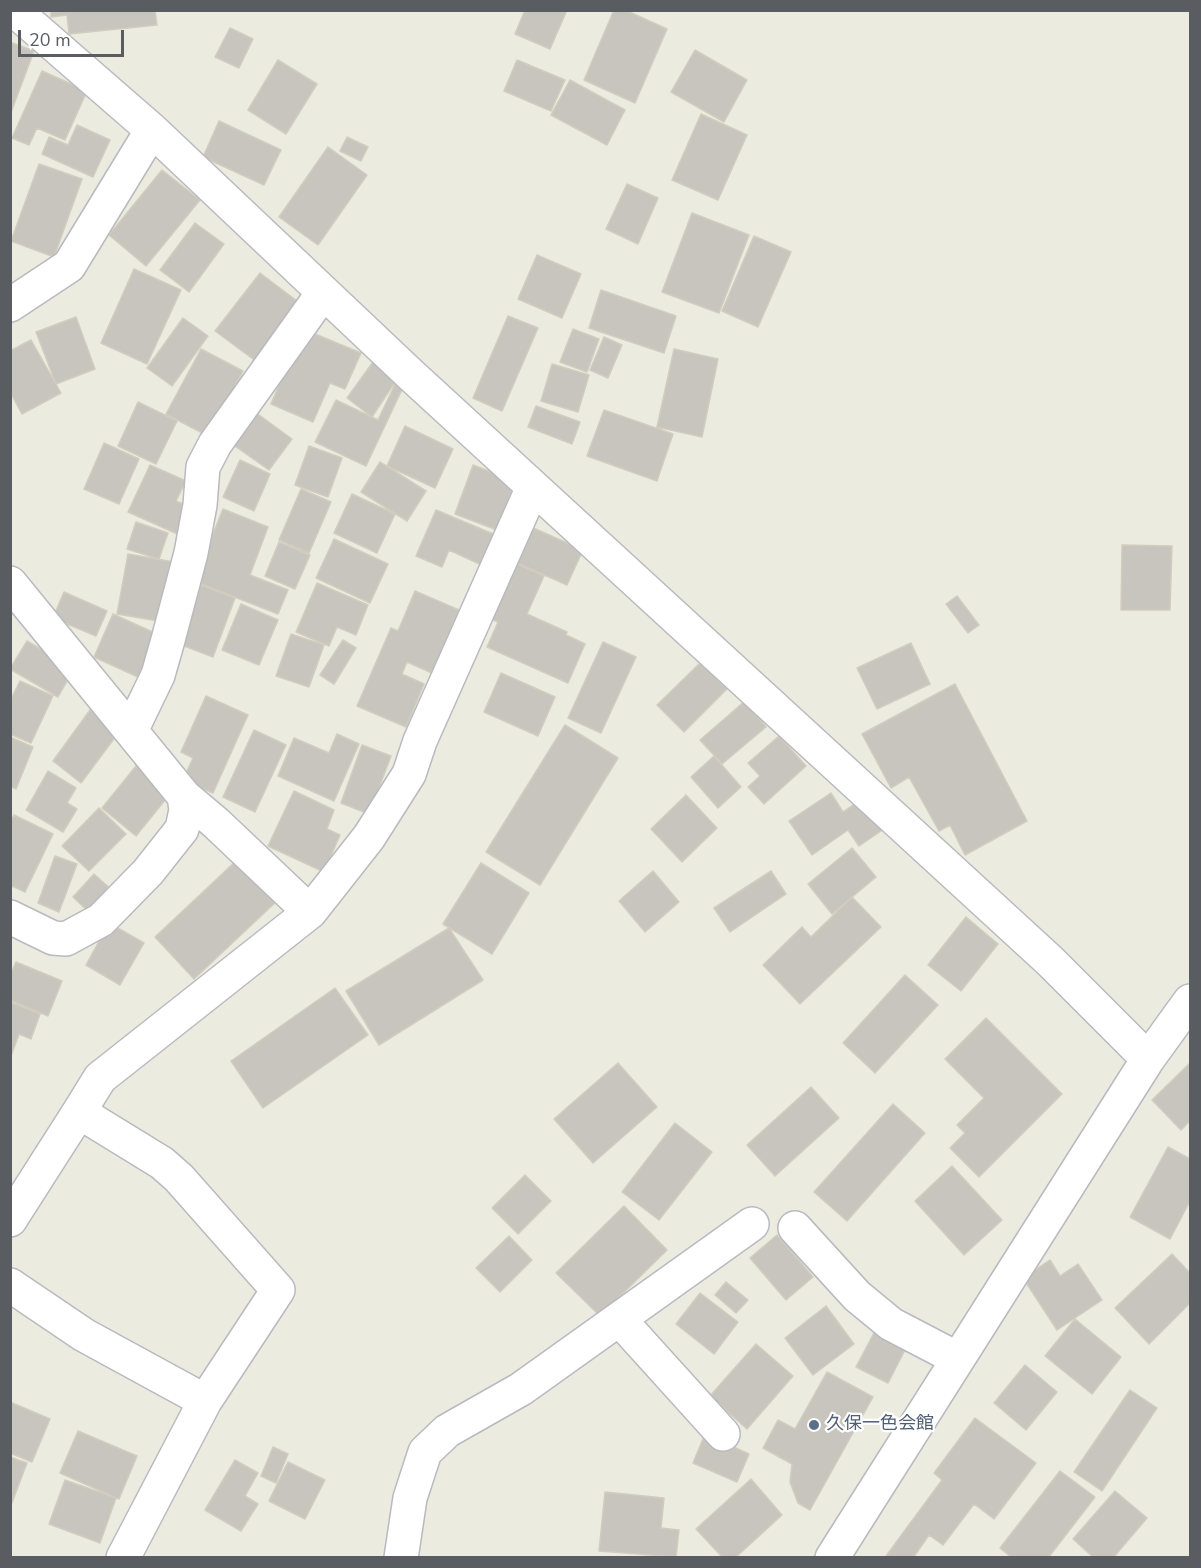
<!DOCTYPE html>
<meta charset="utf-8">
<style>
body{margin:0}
#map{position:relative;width:1201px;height:1568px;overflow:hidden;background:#ecebe0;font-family:"Nunito Sans",sans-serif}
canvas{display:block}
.frame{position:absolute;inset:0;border:12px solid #595c61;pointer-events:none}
.scale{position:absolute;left:18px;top:30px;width:106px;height:27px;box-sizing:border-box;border:3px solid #595c61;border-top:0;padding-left:8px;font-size:18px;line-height:21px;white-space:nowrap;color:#595c61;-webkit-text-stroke:4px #fff;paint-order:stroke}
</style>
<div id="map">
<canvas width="1201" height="1568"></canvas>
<div class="frame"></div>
<div class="scale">20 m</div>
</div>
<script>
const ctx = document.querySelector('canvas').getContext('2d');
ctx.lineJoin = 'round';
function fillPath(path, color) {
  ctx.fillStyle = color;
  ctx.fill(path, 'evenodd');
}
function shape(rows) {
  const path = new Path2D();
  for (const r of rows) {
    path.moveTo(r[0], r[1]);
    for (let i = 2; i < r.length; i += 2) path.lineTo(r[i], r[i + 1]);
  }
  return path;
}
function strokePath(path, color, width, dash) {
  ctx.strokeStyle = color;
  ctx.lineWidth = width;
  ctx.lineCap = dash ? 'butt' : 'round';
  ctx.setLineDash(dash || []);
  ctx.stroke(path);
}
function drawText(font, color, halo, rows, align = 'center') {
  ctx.font = font + ' "Nunito Sans","Noto Sans JP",sans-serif';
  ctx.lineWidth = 4.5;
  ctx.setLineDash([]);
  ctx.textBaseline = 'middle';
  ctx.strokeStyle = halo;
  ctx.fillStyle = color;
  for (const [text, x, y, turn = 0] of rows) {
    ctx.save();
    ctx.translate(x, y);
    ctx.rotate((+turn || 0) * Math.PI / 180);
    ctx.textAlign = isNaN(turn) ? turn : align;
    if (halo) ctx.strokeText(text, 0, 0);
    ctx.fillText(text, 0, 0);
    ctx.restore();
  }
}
const building = shape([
 [51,10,155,10,157,25,69,34,67,15,51,17,51,10],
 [525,10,567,10,550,49,515,34,525,10],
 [614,10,625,10,667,29,635,103,584,80,614,10],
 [230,28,253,39,239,68,215,57,230,28],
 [10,42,34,51,10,115,10,42],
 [695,50,747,80,724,122,671,92,695,50],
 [278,60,317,84,286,134,248,110,278,60],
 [517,60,565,80,551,111,504,91,517,60],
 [42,71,87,91,65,140,37,128,29,145,12,138,42,71],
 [570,80,625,110,607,145,551,115,570,80],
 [701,114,747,135,718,200,672,180,701,114],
 [219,121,281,150,264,185,203,157,219,121],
 [77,125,110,140,93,177,42,154,49,137,68,145,77,125],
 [347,137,368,147,361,161,340,151,347,137],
 [328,147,367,175,318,245,279,217,328,147],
 [39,164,82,179,54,257,11,241,39,164],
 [162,170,200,200,146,266,109,235,162,170],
 [627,184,658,198,638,244,606,229,627,184],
 [692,213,749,235,719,313,662,292,692,213],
 [195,223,224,244,189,292,160,270,195,223],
 [754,236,791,252,758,327,722,311,754,236],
 [537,255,581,274,562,318,518,299,537,255],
 [134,269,181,290,147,364,101,343,134,269],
 [260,273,301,304,257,362,215,331,260,273],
 [601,290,676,316,664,353,589,328,601,290],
 [508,316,538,328,502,411,473,398,508,316],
 [76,317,95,369,56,384,36,332,76,317],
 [183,318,208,336,172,386,147,368,183,318],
 [303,329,361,353,345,389,330,383,313,422,271,404,303,329],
 [573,329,599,339,587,372,560,362,573,329],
 [604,337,622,345,608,378,590,370,604,337],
 [31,340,61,393,22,414,10,392,10,351,31,340],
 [201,349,243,371,208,436,166,414,201,349],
 [674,349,718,359,702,437,657,427,674,349],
 [373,362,397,379,372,417,347,398,373,362],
 [552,364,589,375,578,412,541,401,552,364],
 [398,378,406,381,366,466,315,442,336,400,378,420,398,378],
 [138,402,177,421,156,464,118,446,138,402],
 [536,406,580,422,572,444,528,427,536,406],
 [604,410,673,434,657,481,587,456,604,410],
 [255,412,292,439,269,470,232,444,255,412],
 [405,426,453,449,435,488,387,466,405,426],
 [104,443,139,459,119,504,84,489,104,443],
 [309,446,342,458,328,497,295,485,309,446],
 [240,460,270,474,254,511,223,497,240,460],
 [380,462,426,491,407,521,361,492,380,462],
 [150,465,186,481,176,501,194,509,182,536,128,512,150,465],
 [473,465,515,481,497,530,455,514,473,465],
 [301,489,331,502,309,553,279,540,301,489],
 [352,494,395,514,377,553,334,533,352,494],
 [223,509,268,527,250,575,288,590,278,614,194,581,223,509],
 [436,510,498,536,484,566,449,550,442,567,416,556,436,510],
 [136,522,168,533,159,559,127,549,136,522],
 [531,527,583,550,567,585,515,562,531,527],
 [334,539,388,564,370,603,316,578,334,539],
 [279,542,310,555,295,589,265,576,279,542],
 [1122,545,1172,546,1170,610,1121,610,1122,545],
 [128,554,174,562,164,622,117,614,128,554],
 [511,561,544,576,527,614,567,632,566,635,585,644,568,683,487,647,498,622,486,617,511,561],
 [317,583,368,605,356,635,337,627,329,646,296,632,317,583],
 [201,585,235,598,213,657,179,644,201,585],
 [415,591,459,610,432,673,407,662,402,674,424,684,406,727,357,706,391,628,398,631,415,591],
 [64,592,107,611,96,636,53,618,64,592],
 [957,596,979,625,968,633,946,604,957,596],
 [241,604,278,620,259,665,222,650,241,604],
 [113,614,157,634,138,677,94,657,113,614],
 [291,634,324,645,309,687,276,676,291,634],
 [343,640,356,648,334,684,320,675,343,640],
 [27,641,74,669,58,697,10,669,27,641],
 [603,642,636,657,601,733,568,718,603,642],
 [911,643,930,684,877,709,857,668,911,643],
 [700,663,727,689,684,732,657,705,700,663],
 [501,673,555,697,538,736,484,712,501,673],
 [20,681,53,696,31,743,10,734,10,701,20,681],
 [955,684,1027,821,965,855,950,825,939,831,909,777,891,788,862,734,955,684],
 [206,696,248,715,213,793,183,780,193,758,181,752,206,696],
 [745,701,766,727,722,764,700,740,745,701],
 [90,710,119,732,81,783,53,761,90,710],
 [565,725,618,758,540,885,486,852,565,725],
 [254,730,286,745,255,812,223,797,254,730],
 [337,734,359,744,334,801,278,776,294,738,329,753,337,734],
 [779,736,806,766,764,804,748,787,760,776,748,763,779,736],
 [10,737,33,747,16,789,10,786,10,737],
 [362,745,391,756,369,814,341,803,362,745],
 [714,756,741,787,718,808,691,777,714,756],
 [136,766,170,794,136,836,102,808,136,766],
 [48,771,76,788,67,803,77,809,63,832,26,810,48,771],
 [294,791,334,810,327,829,340,835,324,872,268,846,294,791],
 [831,793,843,812,863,798,884,829,859,846,848,830,812,855,789,821,831,793],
 [686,795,717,828,682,862,651,829,686,795],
 [99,808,126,834,89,871,62,846,99,808],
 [14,815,53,834,25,892,10,885,10,823,14,815],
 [852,848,876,877,832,914,808,884,852,848],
 [55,856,77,864,59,912,38,903,55,856],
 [238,859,277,901,194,979,155,937,238,859],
 [481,863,529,893,492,954,443,924,481,863],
 [653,871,679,902,645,932,619,901,653,871],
 [771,871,786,894,730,932,714,908,771,871],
 [94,874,115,893,93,916,73,897,94,874],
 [852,897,881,927,800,1004,763,965,802,927,811,937,852,897],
 [966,917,998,944,961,991,928,965,966,917],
 [109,923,144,943,120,985,86,965,109,923],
 [449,928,483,980,379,1045,346,991,449,928],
 [16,962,62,981,48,1016,10,1000,10,976,16,962],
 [905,975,938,1005,875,1073,843,1043,905,975],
 [335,988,368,1035,263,1108,231,1061,335,988],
 [10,1002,40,1014,31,1039,19,1034,11,1056,10,1002],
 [986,1018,1062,1094,979,1177,950,1148,965,1133,957,1125,984,1098,945,1059,986,1018],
 [618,1063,657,1107,593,1163,554,1119,618,1063],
 [1190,1063,1190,1121,1181,1130,1152,1100,1190,1063],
 [811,1087,839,1118,775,1176,747,1145,811,1087],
 [893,1104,925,1133,847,1221,814,1192,893,1104],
 [675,1123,712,1152,659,1220,622,1192,675,1123],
 [1168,1147,1190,1159,1190,1201,1170,1239,1130,1217,1168,1147],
 [952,1166,1002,1220,964,1255,915,1201,952,1166],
 [525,1175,551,1201,518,1234,492,1208,525,1175],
 [624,1206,667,1250,600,1316,556,1273,624,1206],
 [777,1235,813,1277,786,1300,750,1258,777,1235],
 [509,1236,532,1260,500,1292,476,1268,509,1236],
 [1172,1254,1190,1273,1190,1303,1149,1344,1115,1308,1172,1254],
 [1050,1260,1060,1276,1078,1264,1102,1300,1057,1330,1023,1278,1050,1260],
 [726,1282,748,1300,736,1313,715,1295,726,1282],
 [700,1293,738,1322,714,1354,676,1324,700,1293],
 [826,1306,854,1344,813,1375,785,1338,826,1306],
 [1075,1319,1121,1357,1092,1394,1045,1356,1075,1319],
 [875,1331,906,1348,888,1383,856,1367,875,1331],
 [756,1344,793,1376,747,1429,710,1396,756,1344],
 [1025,1365,1057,1392,1026,1430,994,1403,1025,1365],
 [827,1372,873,1397,810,1510,798,1503,790,1482,792,1464,763,1448,778,1420,795,1429,827,1372],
 [1130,1390,1157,1408,1102,1491,1074,1472,1130,1390],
 [10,1402,50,1419,32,1462,10,1453,10,1402],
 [975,1418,1036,1463,994,1519,974,1504,943,1545,929,1535,913,1558,887,1558,886,1556,942,1480,934,1473,975,1418],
 [78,1431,137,1456,119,1499,60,1473,78,1431],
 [705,1434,749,1454,737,1482,693,1463,705,1434],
 [273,1447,288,1454,276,1483,261,1476,273,1447],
 [10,1457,27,1463,10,1508,10,1457],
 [235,1460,258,1473,245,1496,258,1504,241,1531,205,1510,235,1460],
 [288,1462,325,1480,305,1519,269,1501,288,1462],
 [1060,1471,1095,1497,1048,1558,1012,1558,1000,1548,1060,1471],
 [751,1479,782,1515,735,1558,723,1558,696,1529,751,1479],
 [65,1480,116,1498,100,1543,49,1524,65,1480],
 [1115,1491,1147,1518,1113,1558,1094,1558,1073,1539,1115,1491],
 [605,1492,664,1498,661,1528,679,1530,676,1557,599,1551,605,1492]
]);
fillPath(building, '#c7c5bd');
strokePath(building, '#d1cdbe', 1.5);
const minor = shape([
 [14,10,152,130,410,374,1050,961,1148,1059],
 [10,305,69,266,152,130],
 [10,583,184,796,216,823,310,912],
 [131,731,158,675,168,640,191,553,200,505,203,467,215,444,323,293],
 [10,917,53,938,66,939,101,920,148,872,182,829,186,810,184,796],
 [10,1220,79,1112],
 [795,1228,857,1296,891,1324,958,1359],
 [10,1285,84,1335,205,1401],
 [619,1319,723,1434],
 [123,1558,205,1401,278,1290,179,1178,162,1163,79,1112,100,1078,310,912,369,837,409,774,420,741,533,487],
 [401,1558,410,1498,425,1452,447,1431,521,1389,752,1224],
 [832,1558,1148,1059,1190,1001]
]);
strokePath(minor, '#b8babf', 36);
strokePath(minor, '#fff', 33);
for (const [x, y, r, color] of [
 [814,1425,6,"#5c6f8a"]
]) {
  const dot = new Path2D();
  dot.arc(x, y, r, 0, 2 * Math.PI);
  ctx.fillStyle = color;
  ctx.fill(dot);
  strokePath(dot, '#fff', 2);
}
drawText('18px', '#4e5e75', '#fff', [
 ["久保一色会館",826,1425]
], 'left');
</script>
